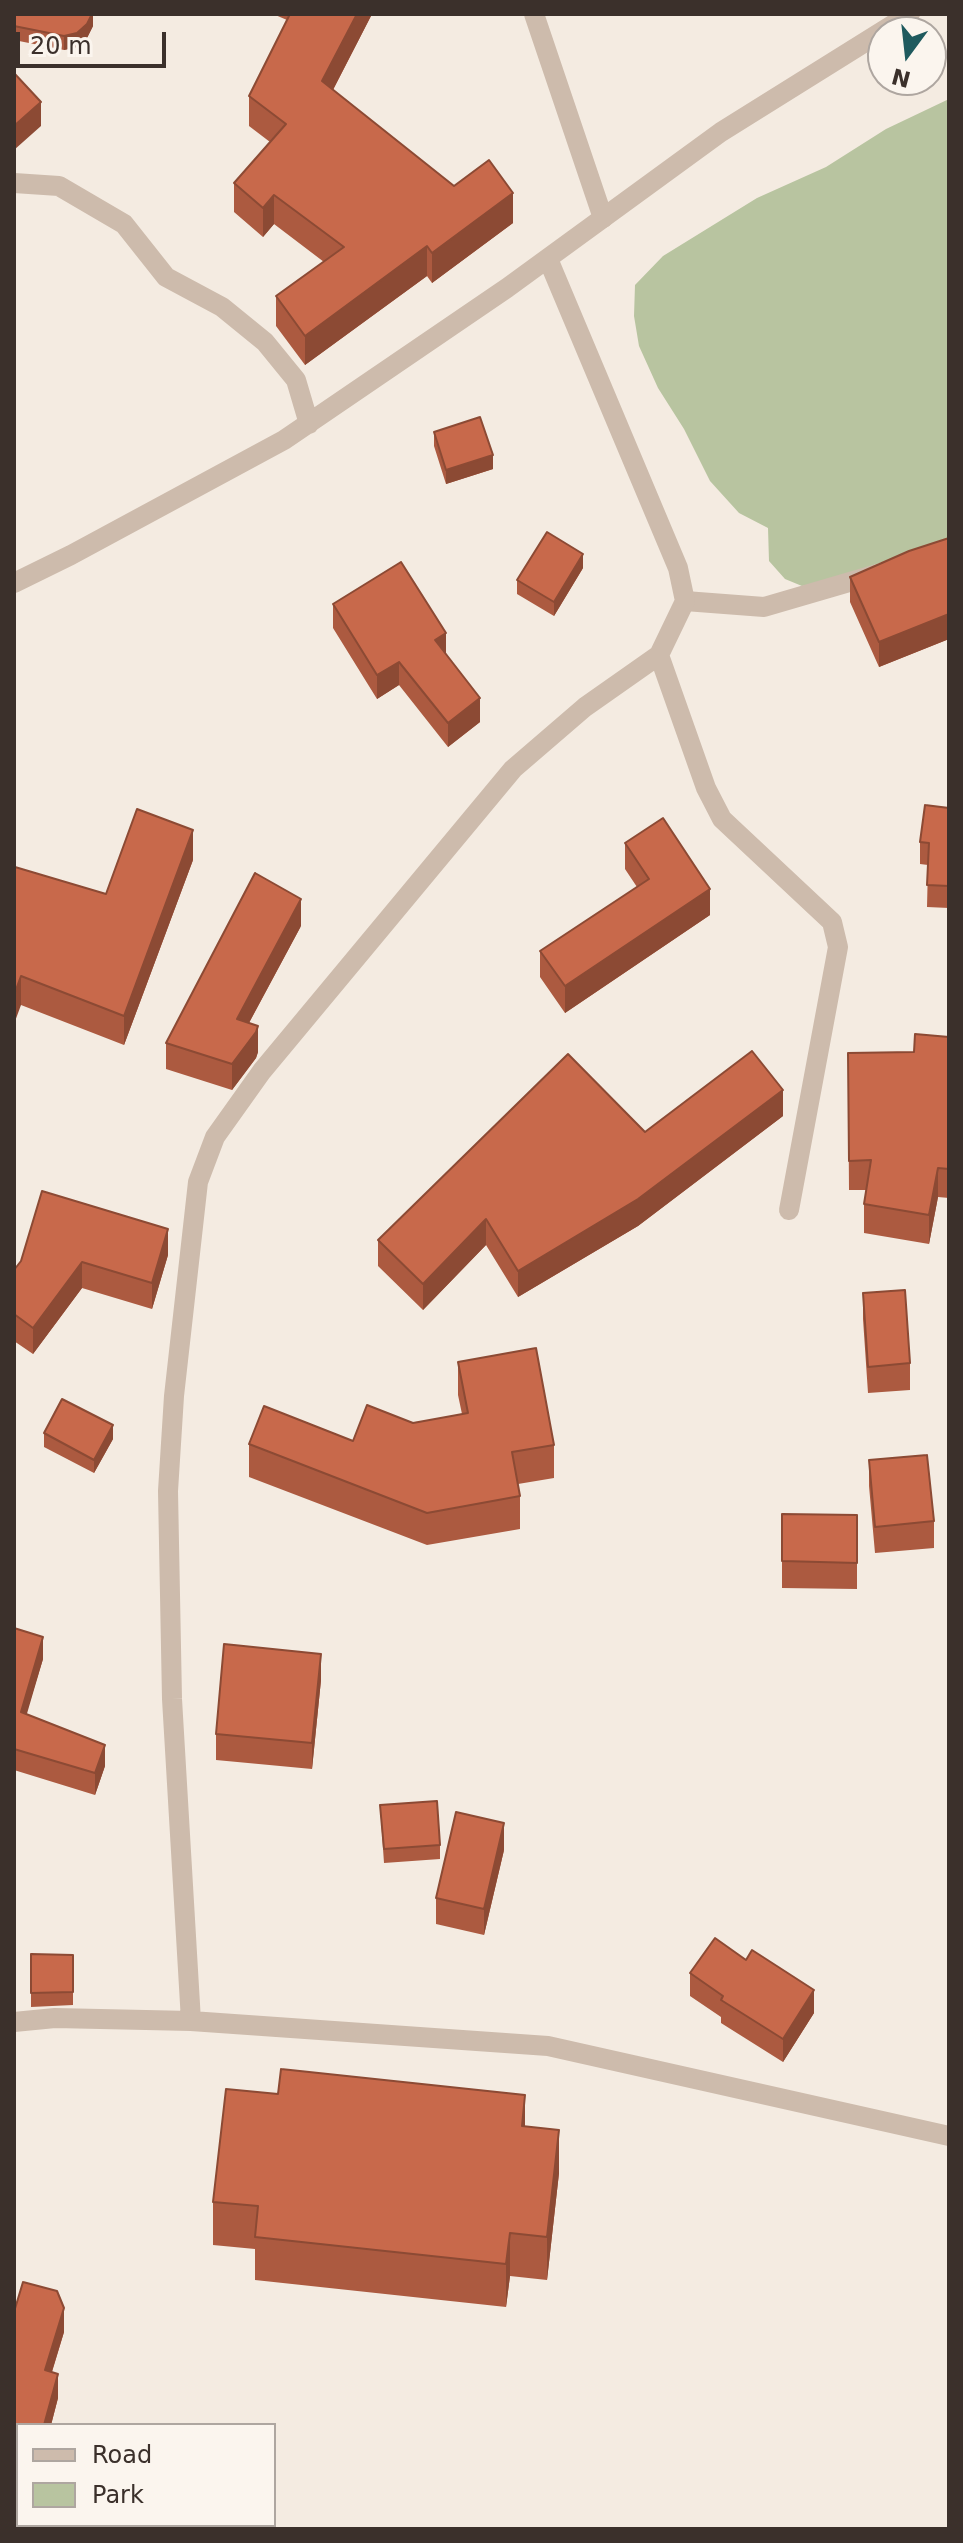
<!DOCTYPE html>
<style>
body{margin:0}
#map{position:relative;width:963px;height:2543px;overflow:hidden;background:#f4ebe1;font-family:"DejaVu Sans",sans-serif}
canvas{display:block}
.frame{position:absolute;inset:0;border:16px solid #3b302b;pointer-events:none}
.legend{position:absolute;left:16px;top:2423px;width:260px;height:104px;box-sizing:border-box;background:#fbf5ee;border:2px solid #aea6a0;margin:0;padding:10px 14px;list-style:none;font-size:24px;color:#3b302b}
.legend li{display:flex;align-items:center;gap:16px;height:40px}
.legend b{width:40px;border:2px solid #aea6a0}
.north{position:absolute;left:867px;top:16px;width:80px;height:80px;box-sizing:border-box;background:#fbf5ee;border:2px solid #aea6a0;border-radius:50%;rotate:195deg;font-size:22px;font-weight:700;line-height:32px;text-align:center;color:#3b302b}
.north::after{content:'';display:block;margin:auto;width:28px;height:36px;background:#1f5a5e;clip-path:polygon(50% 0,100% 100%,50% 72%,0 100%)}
.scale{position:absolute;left:16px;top:32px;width:150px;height:36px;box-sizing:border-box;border:4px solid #3b302b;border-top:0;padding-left:10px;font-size:24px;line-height:28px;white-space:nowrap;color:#3b302b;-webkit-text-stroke:6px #fbf5ee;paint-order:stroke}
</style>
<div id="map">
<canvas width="963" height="2543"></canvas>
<div class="frame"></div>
<ul class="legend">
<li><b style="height:10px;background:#cdbbac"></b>Road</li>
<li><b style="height:22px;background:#b8c4a0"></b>Park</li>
</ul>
<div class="north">N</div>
<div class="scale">20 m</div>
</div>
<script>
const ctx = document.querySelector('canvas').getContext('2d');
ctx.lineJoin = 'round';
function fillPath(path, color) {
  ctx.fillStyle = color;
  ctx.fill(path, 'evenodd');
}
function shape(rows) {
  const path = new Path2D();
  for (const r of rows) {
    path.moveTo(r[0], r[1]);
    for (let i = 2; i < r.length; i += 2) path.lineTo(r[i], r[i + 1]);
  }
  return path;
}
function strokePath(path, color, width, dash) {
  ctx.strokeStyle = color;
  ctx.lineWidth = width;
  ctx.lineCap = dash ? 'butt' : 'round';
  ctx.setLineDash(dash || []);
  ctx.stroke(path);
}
fillPath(shape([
 [949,99,949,539,822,583,802,586,785,579,769,561,768,528,739,513,710,481,684,429,658,388,639,346,634,316,635,285,663,256,757,198,826,167,886,129]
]), '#b8c4a0');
strokePath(shape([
 [534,14,603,218],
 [685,601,764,607,877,574]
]), '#cdbbac', 20);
strokePath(shape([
 [14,183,59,186,124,224,166,277,222,307,265,342,296,380,309,424],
 [14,583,71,555,284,440,507,288,721,132,910,14],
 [659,655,706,788,722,819,832,922,838,947,789,1210],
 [191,2021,172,1699,168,1491,174,1396,198,1182,215,1137,262,1071,513,769,585,707,659,655,685,601,678,568,548,259],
 [14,2022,55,2018,191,2021,548,2046,949,2136]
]), '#cdbbac', 20);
fillPath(shape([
 [14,14,93,14,93,26,87,38,77,47,64,50,14,40],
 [273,14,372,14,333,90,454,186,513,223,432,283,427,276,305,365,276,326,276,296,324,262,274,224,263,237,234,212,234,183,270,142,249,126,249,96,287,20],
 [434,432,493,469,446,484,434,446],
 [949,538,949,639,879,667,850,602,850,577],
 [583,568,554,616,517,594,517,580],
 [333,604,446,654,480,722,448,747,399,685,377,699,333,628],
 [949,808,949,908,927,907,928,865,920,864,920,842],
 [625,843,710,915,565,1013,540,977,540,951,637,887,625,869],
 [193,860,124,1045,21,1005,14,869,106,894],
 [301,926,249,1023,258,1052,256,1058,232,1090,166,1069,166,1043],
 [949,1037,949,1198,938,1197,929,1244,864,1233,864,1204,866,1190,849,1190,848,1053,914,1052],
 [783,1116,638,1226,518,1297,486,1245,423,1310,378,1266,378,1240,645,1132],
 [168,1255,152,1309,82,1288,33,1354,14,1341,14,1270,21,1261],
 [863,1293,910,1363,910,1390,868,1393,863,1319],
 [458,1362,554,1445,554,1478,518,1484,520,1496,520,1529,427,1545,249,1477,249,1444,353,1441,413,1423,462,1414,458,1395],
 [44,1433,113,1439,94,1473,44,1447],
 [869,1460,934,1521,934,1548,875,1553,869,1486],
 [782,1514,857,1515,857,1589,782,1588],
 [14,1628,43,1659,26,1714,105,1766,95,1795,14,1770],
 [321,1680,312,1769,216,1760,216,1734],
 [380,1805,440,1845,440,1859,384,1863],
 [504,1850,484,1935,436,1924,436,1898],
 [31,1954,73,1955,73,2005,31,2007],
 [690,1973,814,2013,783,2062,721,2023,721,2017,690,1996],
 [525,2126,559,2173,547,2280,510,2276,506,2307,255,2280,255,2249,213,2245,213,2202],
 [14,2312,64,2332,52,2372,58,2398,51,2425,18,2425,18,2505,14,2503]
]), '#ac5a40');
fillPath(shape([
 [93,14,93,26,87,38,77,47,64,50,64,36],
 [357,14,372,14,322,111,322,81],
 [41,102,41,126,14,150,14,126],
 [513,193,513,223,432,283,432,253],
 [274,195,274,224,263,237,263,208],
 [427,246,427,276,305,365,305,336],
 [493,455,493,469,446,484,446,470],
 [583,554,583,568,554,616,554,602],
 [949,614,949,639,879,667,879,642],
 [446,633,446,657,435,640],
 [399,662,399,685,377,699,377,675],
 [480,698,480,722,448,747,448,723],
 [193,830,193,860,124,1045,124,1016],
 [710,889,710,915,565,1013,565,986],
 [301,899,301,926,237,1045,237,1019],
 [21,976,21,1005,14,1024,14,995],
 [258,1026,258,1052,256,1058,232,1090,232,1064],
 [783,1090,783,1116,638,1226,518,1297,518,1271],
 [938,1168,938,1197,929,1244,929,1215],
 [486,1219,486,1245,423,1310,423,1284],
 [168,1229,168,1255,152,1309,152,1283],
 [82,1262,82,1288,33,1354,33,1328],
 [113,1425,113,1439,94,1473,94,1460],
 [43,1637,43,1659,21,1734,21,1712],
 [321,1654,321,1680,312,1769,312,1743],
 [105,1745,105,1766,95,1795,95,1773],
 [504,1823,504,1850,484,1935,484,1909],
 [814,1990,814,2013,783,2062,783,2039],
 [525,2095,525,2138,522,2126],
 [559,2130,559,2173,547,2280,547,2237],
 [510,2233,510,2276,506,2307,506,2264],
 [64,2308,64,2332,45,2394,45,2370],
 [58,2374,58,2398,51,2425,44,2425]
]), '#8c4a34');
const building = shape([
 [14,14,92,14,87,24,77,33,64,36,14,26,14,14],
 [290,14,357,14,322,81,454,186,489,160,513,193,432,253,427,246,305,336,276,296,344,247,274,195,263,208,234,183,286,124,249,96,290,14],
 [14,73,41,102,14,126,14,73],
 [480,417,493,455,446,470,434,432,480,417],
 [547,532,583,554,554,602,517,580,547,532],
 [949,538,949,614,879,642,850,577,909,551,949,538],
 [401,562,446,633,435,640,480,698,448,723,399,662,377,675,333,604,401,562],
 [925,805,949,808,949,886,927,885,929,843,920,842,925,805],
 [137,809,193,830,124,1016,21,976,14,995,15,867,106,894,137,809],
 [663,818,710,889,565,986,540,951,649,879,625,843,663,818],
 [255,873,301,899,237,1019,258,1026,256,1032,232,1064,166,1043,255,873],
 [915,1034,949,1037,949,1169,938,1168,929,1215,864,1204,871,1160,849,1161,848,1053,914,1052,915,1034],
 [752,1051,783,1090,638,1199,518,1271,486,1219,423,1284,378,1240,568,1054,645,1132,752,1051],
 [42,1191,168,1229,152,1283,82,1262,33,1328,14,1314,14,1270,21,1261,42,1191],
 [905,1290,910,1363,868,1367,863,1293,905,1290],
 [536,1348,554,1445,512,1452,520,1496,427,1513,249,1444,264,1406,353,1441,367,1405,413,1423,468,1413,458,1362,536,1348],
 [62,1399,113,1425,94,1460,44,1433,62,1399],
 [927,1455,934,1521,875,1527,869,1460,927,1455],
 [782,1514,857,1515,857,1563,782,1561,782,1514],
 [14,1628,43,1637,21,1712,105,1745,95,1773,14,1749,14,1628],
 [224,1644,321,1654,312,1743,216,1734,224,1644],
 [437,1801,440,1845,384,1849,380,1805,437,1801],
 [456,1812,504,1823,484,1909,436,1898,456,1812],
 [715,1938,746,1960,752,1950,814,1990,783,2039,721,2000,723,1996,690,1973,715,1938],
 [31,1954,73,1955,73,1992,31,1993,31,1954],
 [281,2069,525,2095,522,2126,559,2130,547,2237,510,2233,506,2264,255,2237,258,2206,213,2202,226,2089,278,2094,281,2069],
 [23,2282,57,2291,64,2308,45,2370,58,2374,44,2425,18,2425,18,2481,14,2479,14,2312,23,2282]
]);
fillPath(building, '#c8694b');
strokePath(building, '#8c4a34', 2);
</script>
